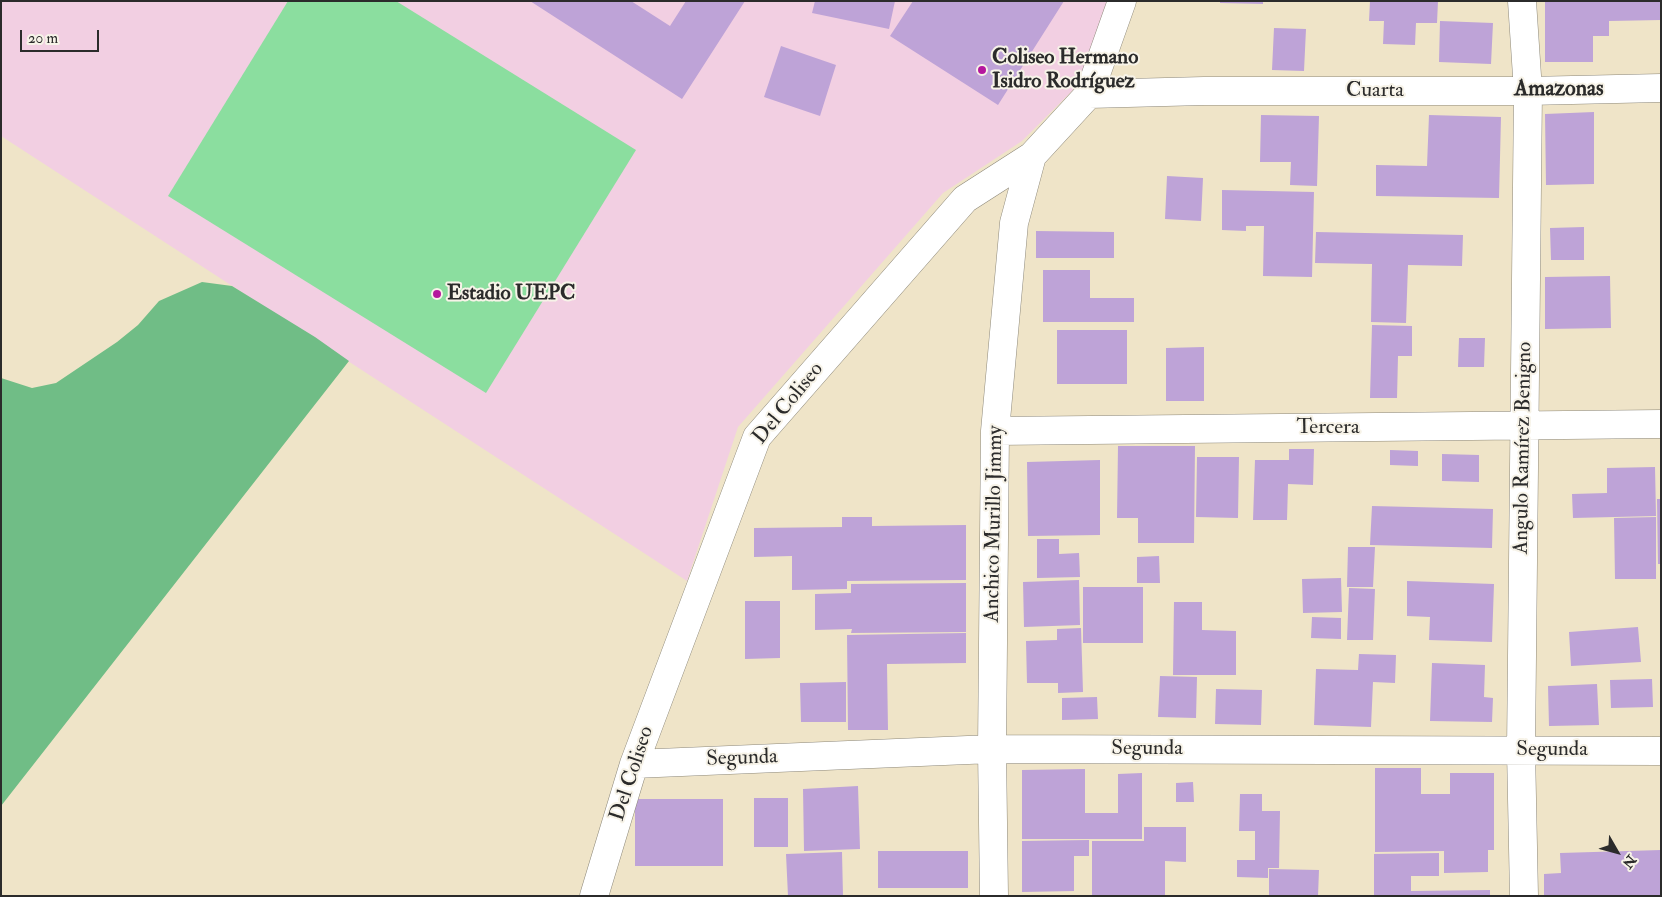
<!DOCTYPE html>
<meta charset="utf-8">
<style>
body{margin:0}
#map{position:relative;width:1662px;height:897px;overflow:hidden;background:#efe4c8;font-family:"IM FELL Double Pica",serif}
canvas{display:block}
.frame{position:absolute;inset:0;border:2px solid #2b2b2b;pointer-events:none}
.north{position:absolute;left:1592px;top:827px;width:50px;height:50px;-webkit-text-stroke:4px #f7f3e8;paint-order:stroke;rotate:128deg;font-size:14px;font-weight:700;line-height:20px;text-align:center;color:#2b2b2b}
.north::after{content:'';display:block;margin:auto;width:18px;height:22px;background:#2b2b2b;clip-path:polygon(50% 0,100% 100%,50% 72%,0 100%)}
.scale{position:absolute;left:20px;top:30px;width:79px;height:22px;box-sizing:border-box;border:2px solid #2b2b2b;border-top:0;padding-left:6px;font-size:15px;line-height:18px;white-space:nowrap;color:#2b2b2b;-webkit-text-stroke:4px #f7f3e8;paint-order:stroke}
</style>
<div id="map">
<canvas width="1662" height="897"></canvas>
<div class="frame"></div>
<div class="north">N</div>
<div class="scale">20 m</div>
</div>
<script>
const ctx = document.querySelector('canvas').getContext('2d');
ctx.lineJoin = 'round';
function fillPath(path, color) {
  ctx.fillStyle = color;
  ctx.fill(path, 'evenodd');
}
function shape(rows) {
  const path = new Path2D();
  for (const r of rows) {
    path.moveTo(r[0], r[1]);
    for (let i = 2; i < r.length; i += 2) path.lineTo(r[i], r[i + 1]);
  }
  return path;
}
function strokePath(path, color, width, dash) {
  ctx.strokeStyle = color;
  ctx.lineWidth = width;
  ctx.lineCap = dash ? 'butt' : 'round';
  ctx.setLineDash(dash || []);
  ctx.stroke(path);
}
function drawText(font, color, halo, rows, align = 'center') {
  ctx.font = font + ' "IM FELL Double Pica",serif';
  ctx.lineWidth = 4;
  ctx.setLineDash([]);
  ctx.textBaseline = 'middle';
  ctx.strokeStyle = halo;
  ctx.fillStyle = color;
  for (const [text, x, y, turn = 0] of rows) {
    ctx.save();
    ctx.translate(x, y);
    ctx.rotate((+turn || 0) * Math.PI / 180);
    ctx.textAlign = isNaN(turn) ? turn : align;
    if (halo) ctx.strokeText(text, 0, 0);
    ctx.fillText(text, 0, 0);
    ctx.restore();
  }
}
fillPath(shape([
 [1,1,1118,1,1081,82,1022,141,943,193,738,427,687,581,1,136]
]), '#f2cfe2');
fillPath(shape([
 [288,1,396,1,636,150,486,393,168,196]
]), '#8bde9f');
fillPath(shape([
 [202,282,232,286,315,337,349,361,1,806,1,378,32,388,56,383,117,342,138,325,159,301]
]), '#70bd86');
fillPath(shape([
 [530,1,631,1,670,26,686,1,745,1,682,99],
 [815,1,895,1,889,29,812,13],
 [913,1,1064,1,998,105,890,36],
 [1220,1,1263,1,1263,4,1220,3],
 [1370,1,1438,1,1437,23,1416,23,1415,45,1383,44,1384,21,1369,21],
 [1545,1,1661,1,1661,20,1609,21,1609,36,1593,36,1593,62,1545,62],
 [1440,21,1493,23,1491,64,1439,62],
 [1274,28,1306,29,1304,71,1272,70],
 [781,46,836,65,820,116,764,97],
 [1594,112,1594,184,1546,185,1545,114],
 [1261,115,1319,116,1317,186,1290,185,1291,162,1260,162],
 [1429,115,1501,117,1499,198,1376,196,1376,165,1427,166],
 [1167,176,1203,178,1201,221,1165,219],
 [1222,190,1314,192,1312,277,1263,276,1264,226,1246,226,1246,231,1222,230],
 [1584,227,1584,260,1551,260,1550,228],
 [1036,231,1114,232,1114,258,1036,258],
 [1316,232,1463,235,1462,266,1408,265,1406,323,1371,322,1372,264,1315,263],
 [1043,270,1090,270,1090,298,1134,298,1134,322,1043,322],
 [1610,276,1611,328,1545,329,1545,277],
 [1372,325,1412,326,1412,356,1398,356,1397,398,1370,398],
 [1057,330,1127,330,1127,384,1057,384],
 [1459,338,1485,338,1484,367,1458,367],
 [1204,347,1204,401,1166,401,1166,348],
 [1118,446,1195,446,1194,543,1138,543,1138,518,1117,518],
 [1289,449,1314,449,1313,485,1288,484,1287,520,1253,520,1255,460,1289,460],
 [1390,450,1418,451,1418,466,1390,465],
 [1442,454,1479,455,1479,482,1442,481],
 [1197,457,1239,457,1238,518,1196,517],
 [1100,460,1100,535,1028,536,1027,462],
 [1655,467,1656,516,1573,518,1572,494,1607,493,1607,468],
 [1657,499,1661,499,1661,564,1658,564],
 [1372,506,1493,509,1492,548,1370,545],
 [842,517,872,517,872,526,966,525,966,580,847,581,847,589,792,590,792,556,754,557,754,528,842,527],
 [1656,517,1656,579,1615,579,1614,518],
 [1037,539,1059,539,1059,554,1079,553,1080,577,1037,578],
 [1348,547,1375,547,1373,587,1347,587],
 [1159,556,1160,583,1137,583,1137,557],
 [1341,578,1342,612,1303,613,1302,579],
 [1079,580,1080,625,1024,627,1023,582],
 [1407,581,1494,584,1492,642,1429,640,1430,617,1407,616],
 [966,583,966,632,851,633,852,629,815,630,815,594,851,593,851,584],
 [1083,587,1143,587,1143,643,1083,643],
 [1349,588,1375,589,1373,640,1347,640],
 [745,601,780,601,780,658,745,659],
 [1174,602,1202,602,1202,630,1236,631,1236,675,1173,675],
 [1312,617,1341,618,1341,639,1311,638],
 [1638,627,1641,662,1571,666,1569,632],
 [1081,628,1083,692,1058,693,1058,683,1027,683,1026,641,1057,640,1057,629],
 [966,633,966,663,887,664,888,730,848,730,847,635],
 [1359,654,1396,655,1395,683,1373,682,1371,727,1314,725,1316,669,1358,670],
 [1432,663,1485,665,1484,697,1493,698,1492,722,1430,721],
 [1160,676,1197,677,1196,718,1158,717],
 [1652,679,1653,707,1611,708,1610,680],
 [846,682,846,722,801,722,800,683],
 [1597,684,1599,725,1549,726,1548,686],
 [1216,689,1262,690,1261,725,1215,724],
 [1097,697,1098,719,1062,720,1062,698],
 [1375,768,1421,768,1421,794,1450,794,1450,773,1494,773,1494,850,1488,850,1488,872,1444,873,1444,851,1375,852],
 [1085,769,1085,813,1118,813,1118,774,1142,773,1142,839,1022,839,1022,770],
 [1193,782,1194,802,1176,802,1176,783],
 [858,786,860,849,804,851,803,789],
 [1240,794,1262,794,1262,811,1280,811,1279,868,1268,868,1268,878,1237,877,1237,860,1255,860,1255,831,1239,831],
 [754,798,788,798,788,847,754,847],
 [635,799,723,799,723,866,635,866],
 [1144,827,1186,827,1186,862,1165,861,1165,896,1092,896,1092,841,1144,841],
 [1089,840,1089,856,1074,856,1074,891,1022,892,1022,841],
 [1661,850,1661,896,1544,896,1544,874,1561,873,1560,853],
 [878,851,968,851,968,888,878,888],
 [842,852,843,896,788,896,786,854],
 [1439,853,1439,876,1411,876,1411,891,1490,890,1490,896,1374,896,1374,854],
 [1269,869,1319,870,1318,896,1269,896]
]), '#bea3d7');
const street = shape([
 [1522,1,1528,91,1521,750,1524,896],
 [1089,94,1204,91,1528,91,1661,88],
 [995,431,1661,424],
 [634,764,992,749,1661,751],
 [594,896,634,764,757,437,965,199,1032,156,1089,94,1122,1],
 [994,896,992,749,995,431,1014,223,1032,156]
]);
strokePath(street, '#8d887a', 29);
strokePath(street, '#fff', 28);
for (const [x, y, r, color] of [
 [982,70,5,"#b5179e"],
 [437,294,5,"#b5179e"]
]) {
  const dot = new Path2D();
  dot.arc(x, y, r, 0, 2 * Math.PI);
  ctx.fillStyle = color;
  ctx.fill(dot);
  strokePath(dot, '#f7f3e8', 2);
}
drawText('bold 21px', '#2b2b2b', '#f7f3e8', [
 ["Coliseo Hermano",992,58],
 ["Isidro Rodríguez",992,82],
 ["Estadio UEPC",447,294]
], 'left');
drawText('21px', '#2b2b2b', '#f7f3e8', [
 ["Cuarta",1375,91],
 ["Del Coliseo",789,404,-51],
 ["Tercera",1328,428],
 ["Angulo Ramírez Benigno",1524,448,-89],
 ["Anchico Murillo Jimmy",995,524,-89],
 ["Segunda",1147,749],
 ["Segunda",1552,750],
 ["Segunda",742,759,-2],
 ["Del Coliseo",633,774,-72]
]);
drawText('bold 22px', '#2b2b2b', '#f7f3e8', [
 ["Amazonas",1559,90]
]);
</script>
